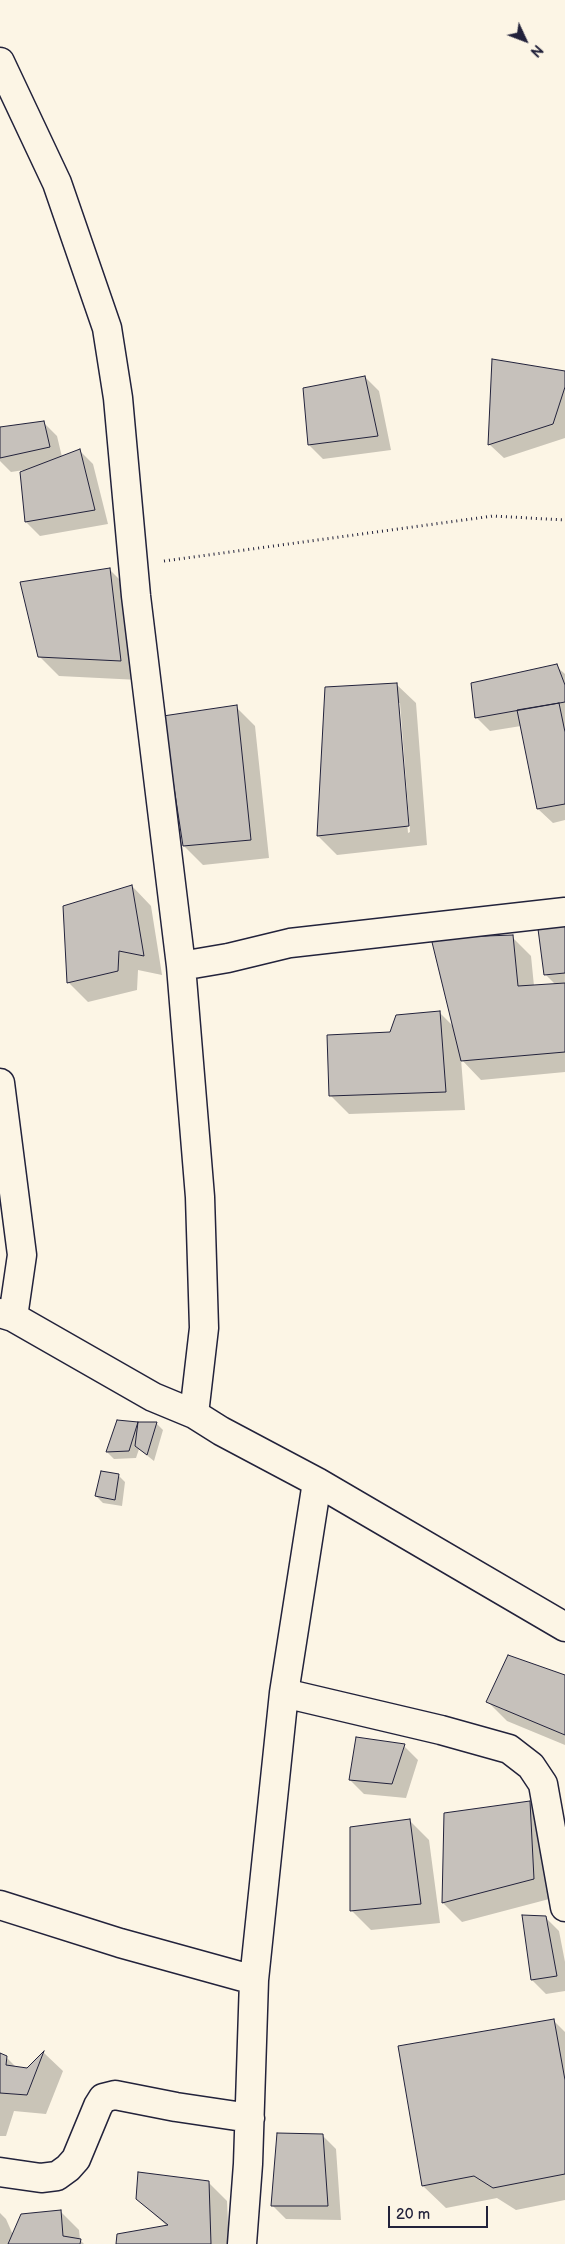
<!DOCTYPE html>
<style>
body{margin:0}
#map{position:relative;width:565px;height:2244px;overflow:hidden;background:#fcf5e5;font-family:"Balsamiq Sans",sans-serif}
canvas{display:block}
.north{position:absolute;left:500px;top:15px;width:50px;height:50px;-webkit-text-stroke:4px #fcf5e5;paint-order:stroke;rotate:133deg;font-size:14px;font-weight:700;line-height:20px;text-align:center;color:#22223b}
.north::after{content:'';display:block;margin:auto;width:18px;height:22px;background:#22223b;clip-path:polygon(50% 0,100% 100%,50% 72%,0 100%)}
.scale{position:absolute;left:388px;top:2206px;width:100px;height:22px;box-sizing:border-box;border:2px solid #22223b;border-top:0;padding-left:6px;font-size:15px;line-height:18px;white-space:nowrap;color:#22223b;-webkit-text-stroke:4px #fcf5e5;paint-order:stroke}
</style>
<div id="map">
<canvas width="565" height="2244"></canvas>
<div class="north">N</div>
<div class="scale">20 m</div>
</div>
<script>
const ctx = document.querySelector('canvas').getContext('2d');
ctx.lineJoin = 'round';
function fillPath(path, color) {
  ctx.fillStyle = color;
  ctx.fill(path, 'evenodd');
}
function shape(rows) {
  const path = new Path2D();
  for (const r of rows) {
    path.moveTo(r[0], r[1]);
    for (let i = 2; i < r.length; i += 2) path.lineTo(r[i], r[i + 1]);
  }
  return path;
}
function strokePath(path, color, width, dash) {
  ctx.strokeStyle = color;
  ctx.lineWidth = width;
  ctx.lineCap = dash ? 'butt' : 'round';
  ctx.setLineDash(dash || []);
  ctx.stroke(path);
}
fillPath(shape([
 [493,361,565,372,565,438,504,458,490,445],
 [365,377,379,391,391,450,323,459,309,445],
 [43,422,57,436,62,457,79,450,93,464,108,524,40,536,26,522,21,473,31,469,11,472,0,461,0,428],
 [109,569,128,588,139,680,59,676,40,657],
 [556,666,565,674,565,820,553,823,538,809,521,726,490,731,476,717],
 [396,684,416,703,427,845,337,855,318,836],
 [397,703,400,703,410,832,408,833],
 [236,707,255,726,269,858,203,865,184,846],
 [132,886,151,906,162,975,138,970,137,990,88,1002,69,983,64,907],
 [565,926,565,1072,481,1080,461,1059,465,1110,349,1114,330,1095,391,1033,440,1013,454,1027,512,937,531,956,534,986,556,985,545,974],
 [118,1422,156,1423,163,1430,154,1461,139,1449,136,1458,114,1459,107,1452],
 [118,1475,125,1482,122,1506,103,1503,96,1496],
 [565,1676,565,1745,507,1721,488,1702],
 [404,1746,418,1760,406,1798,364,1794,350,1780],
 [530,1803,549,1822,553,1898,462,1922,443,1903],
 [410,1821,429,1840,440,1923,371,1930,352,1911],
 [523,1917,545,1917,559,1931,565,1962,565,1991,546,1994,532,1980],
 [554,2021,565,2032,565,2200,516,2210,497,2198,446,2208,423,2186],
 [44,2053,63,2071,46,2114,14,2111,6,2136,0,2136,0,2055,6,2057,17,2068,27,2069],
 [322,2135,336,2149,341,2220,286,2219,272,2205],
 [208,2182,227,2201,229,2244,117,2244,167,2226,137,2199],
 [60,2211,79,2230,80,2240,84,2244,0,2244,0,2213,6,2219,13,2235]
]), '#0003');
const building = shape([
 [492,359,565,371,565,387,553,424,488,445,492,359],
 [365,376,378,436,308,445,303,388,365,376],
 [44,421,50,447,0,458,0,427,44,421],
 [80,449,95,510,25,522,20,472,80,449],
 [110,568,121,661,38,657,20,582,110,568],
 [557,664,565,685,565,702,475,718,471,683,557,664],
 [397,683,409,826,317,836,325,687,397,683],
 [559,703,565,732,565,804,537,809,517,710,559,703],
 [237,705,251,840,183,846,163,716,237,705],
 [132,885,144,956,119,951,118,971,67,983,63,906,132,885],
 [565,924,565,973,544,975,538,929,565,924],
 [513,935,518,986,565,983,565,1052,461,1061,431,938,513,935],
 [440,1011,446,1092,329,1096,327,1035,390,1032,396,1015,440,1011],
 [117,1420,138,1422,129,1451,106,1452,117,1420],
 [138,1422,157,1422,147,1455,135,1446,138,1422],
 [101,1471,119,1474,115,1500,95,1496,101,1471],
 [508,1655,565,1675,565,1735,486,1702,508,1655],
 [356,1737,405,1744,392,1784,349,1780,356,1737],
 [530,1801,534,1879,442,1903,444,1813,530,1801],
 [410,1819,421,1904,350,1911,350,1827,410,1819],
 [522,1915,546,1916,557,1976,531,1980,522,1915],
 [554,2019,565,2080,565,2174,493,2188,474,2176,422,2186,398,2046,554,2019],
 [44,2051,27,2095,0,2093,0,2053,7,2056,6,2065,27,2068,44,2051],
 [277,2133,323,2134,328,2206,271,2206,277,2133],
 [138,2172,209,2181,211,2244,116,2244,117,2234,168,2225,136,2199,138,2172],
 [61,2210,63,2236,81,2239,80,2244,8,2244,21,2214,61,2210]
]);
fillPath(building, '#c6c1bb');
strokePath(building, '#22223b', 1);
const minor = shape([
 [0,62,57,183,107,328,118,398,136,596,181,966,200,1197,204,1328,194,1414],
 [181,966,228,958,290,943,565,912],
 [0,1083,22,1255,13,1317],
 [0,1313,13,1317,153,1397,194,1414,221,1431,317,1482,565,1627],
 [284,1693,441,1730,509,1749,531,1766,543,1784,565,1907],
 [0,1905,120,1943,254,1980,284,1693,317,1482],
 [0,2172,41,2178,57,2176,68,2168,76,2159,98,2106,103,2098,115,2095,176,2107,250,2118],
 [242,2244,248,2164,254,1980]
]);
strokePath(minor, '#22223b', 31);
strokePath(shape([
 [164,561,493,516,565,520]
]), '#22223b', 3, [1, 4]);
strokePath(minor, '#fcf5e5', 28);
</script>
